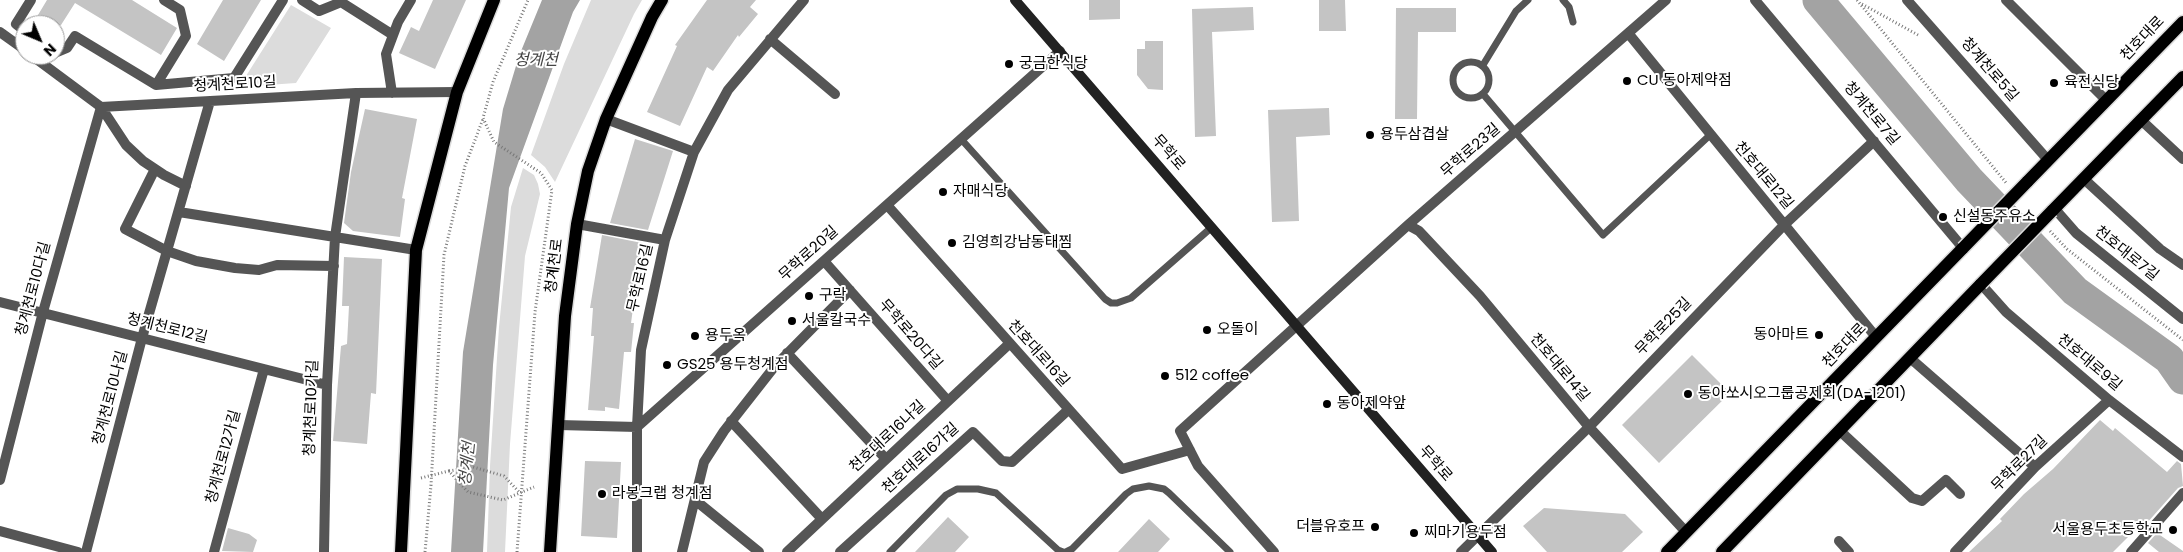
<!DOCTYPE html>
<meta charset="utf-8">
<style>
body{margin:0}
#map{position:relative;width:2183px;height:552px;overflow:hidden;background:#fff;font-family:Poppins,sans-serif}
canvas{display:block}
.north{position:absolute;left:15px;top:15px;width:50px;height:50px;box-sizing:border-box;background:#fff;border:1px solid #999;border-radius:50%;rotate:135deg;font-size:14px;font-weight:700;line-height:20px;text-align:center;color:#000}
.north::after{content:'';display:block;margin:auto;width:18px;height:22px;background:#000;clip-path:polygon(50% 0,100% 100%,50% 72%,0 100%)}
</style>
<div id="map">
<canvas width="2183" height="552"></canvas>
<div class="north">N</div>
</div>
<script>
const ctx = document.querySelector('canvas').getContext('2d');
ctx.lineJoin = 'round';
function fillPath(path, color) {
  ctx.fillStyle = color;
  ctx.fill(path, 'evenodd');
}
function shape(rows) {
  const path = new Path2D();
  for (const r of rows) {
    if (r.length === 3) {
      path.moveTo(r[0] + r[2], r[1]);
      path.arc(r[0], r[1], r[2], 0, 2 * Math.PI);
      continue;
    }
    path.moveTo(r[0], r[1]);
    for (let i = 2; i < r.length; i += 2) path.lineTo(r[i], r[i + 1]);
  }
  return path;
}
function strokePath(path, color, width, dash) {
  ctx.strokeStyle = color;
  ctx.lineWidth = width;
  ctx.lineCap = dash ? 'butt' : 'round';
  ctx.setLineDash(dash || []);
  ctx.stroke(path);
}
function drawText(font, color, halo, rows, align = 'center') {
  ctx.font = font + ' Poppins,"Noto Sans KR",sans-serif';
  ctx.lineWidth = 4;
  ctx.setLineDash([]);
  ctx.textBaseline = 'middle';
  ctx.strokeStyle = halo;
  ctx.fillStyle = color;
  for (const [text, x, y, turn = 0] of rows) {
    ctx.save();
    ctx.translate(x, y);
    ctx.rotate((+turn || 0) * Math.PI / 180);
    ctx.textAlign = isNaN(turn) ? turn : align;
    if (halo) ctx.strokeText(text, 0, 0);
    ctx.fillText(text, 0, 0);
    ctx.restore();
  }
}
fillPath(shape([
 [591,0,642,0,634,14,555,182,545,167,531,155,564,64],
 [291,5,331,28,296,83,239,87],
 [523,168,534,175,538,184,540,194,525,256,510,444,505,552,487,552,490,466,499,327,511,207]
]), '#dcdcdc');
fillPath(shape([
 [542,0,580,0,573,12,509,188,493,365,483,552,451,552,463,352,503,109,519,56]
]), '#a3a3a3');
strokePath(shape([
 [1818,0,1969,180,2075,291,2169,359,2183,379]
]), '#a3a3a3', 31);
fillPath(shape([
 [47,0,132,0,177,28,161,55,75,3,61,25,32,25],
 [223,0,261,0,224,61,197,44],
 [433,0,466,0,435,69,399,53,411,27,419,31],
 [707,0,756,0,750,7,758,14,739,37,738,35,713,71,707,67,680,126,647,112,677,46,675,45],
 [1089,0,1120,0,1120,19,1089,20],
 [1319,0,1345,0,1346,31,1319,31],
 [1253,7,1254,30,1212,32,1216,136,1195,137,1192,9],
 [1396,8,1456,8,1456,32,1418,32,1417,119,1395,119],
 [1145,41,1163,41,1163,90,1148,89,1137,75,1137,49,1145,49],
 [1329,108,1330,135,1296,137,1299,221,1272,222,1268,110],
 [365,109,417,119,402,198,405,199,400,237,353,231,344,223,351,172],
 [635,139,673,151,648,230,610,223],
 [602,235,642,243,631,323,634,323,631,352,624,352,619,409,605,407,605,411,588,410,594,336,591,336,593,308,590,308],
 [344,257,382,259,376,394,371,393,367,444,333,441,341,346,347,344,349,306,342,306],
 [1692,355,1730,393,1659,463,1622,425],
 [2100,420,2113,431,2115,428,2167,472,2177,461,2181,464,2183,486,2178,488,2138,533,2135,530,2113,552,1969,552,2002,521,2000,519,2024,494,2053,469],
 [585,461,621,462,617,538,581,536],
 [1544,508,1625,514,1643,532,1622,552,1547,552,1523,526],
 [948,517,969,537,955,552,915,552],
 [1149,519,1170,539,1158,552,1118,552],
 [228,528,249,534,257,540,253,552,222,551],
 [2157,533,2183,551,2183,552,2159,552,2148,543]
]), '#c4c4c4');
const primary = shape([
 [2027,182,2183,22],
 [2052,211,2183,77],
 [401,552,416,250,457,92,494,0],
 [550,552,565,316,577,224,588,171,606,119,652,17,662,0],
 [1667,552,1963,248],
 [1722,552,1981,284]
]);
strokePath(primary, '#dbdbdb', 15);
strokePath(shape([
 [1857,0,2007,184],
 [1862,4,1918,35],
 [2050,231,2067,249,2183,340],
 [449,471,473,467,504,476,520,493],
 [425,552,431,485,444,255,465,166,483,119],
 [517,552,535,312,552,190,541,173,494,142,483,118,493,82,528,0]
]), '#777', 3, [1, 2.5]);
strokePath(shape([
 [1563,0,1569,7,1573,22],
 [1471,80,18],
 [1483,65,1516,11,1528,0],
 [1483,94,1603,235,1710,135],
 [961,139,1105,299,1111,303,1117,303,1131,298,1212,227],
 [890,552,946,495,957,489,978,489,996,493,1058,550,1063,552],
 [1066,552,1072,549,1126,494,1133,489,1149,486,1164,489,1169,493,1230,552]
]), '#555', 7);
strokePath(shape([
 [302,0,319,11,341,2,393,35],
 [1755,0,1963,248],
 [1907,0,2048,160],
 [2006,0,2106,100],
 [25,31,16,24,31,0],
 [0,32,25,50],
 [1628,33,1876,337],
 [770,39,835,94],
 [55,53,67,48,75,36,156,85,234,78,283,0],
 [31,55,101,107,356,93,457,92],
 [156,85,186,36,180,10,164,0],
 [392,93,386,54,398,22,411,0],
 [101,107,126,145,143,161,164,175,186,186],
 [606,119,694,152],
 [2141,120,2183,159],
 [155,169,125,229,167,251,196,261,235,268,259,270,277,265,334,266],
 [2084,179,2160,249,2183,265],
 [887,205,1122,469,1190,450],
 [2055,209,2076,233,2183,319],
 [179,212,416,250],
 [577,224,665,240],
 [1408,225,1419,231,1480,296,1589,427,1686,532],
 [824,261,948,401],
 [1981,284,2006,312,2109,400,2183,457],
 [0,302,327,385],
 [787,353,886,459],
 [1910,358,2035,467],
 [731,421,822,519],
 [559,425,637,427,1060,51],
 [1840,431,1912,498,1922,501,1946,480,1960,494],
 [0,480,43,312,101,107],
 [695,500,759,552],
 [0,531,78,552],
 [1839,541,1849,552],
 [86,552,142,338,210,101],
 [214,552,264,369],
 [324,552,327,385,335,237,356,93],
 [637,552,637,427,641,350,665,240,694,152,728,90,804,0],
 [682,552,704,462,724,431,775,366,850,290],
 [787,552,1009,344],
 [840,552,973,432,1002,461,1012,462,1068,410],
 [1274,552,1198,466,1180,431,1408,225,1666,0],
 [1461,552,1589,427,1784,225,1874,141],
 [1955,552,2035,467,2109,400],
 [2131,552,2183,493]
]), '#555', 10);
strokePath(shape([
 [1015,0,1492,552]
]), '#222', 10);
strokePath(primary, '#000', 12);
const primaryBridge = shape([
 [1963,248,2027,182],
 [1981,284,2052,211]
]);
strokePath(primaryBridge, '#dbdbdb', 15, []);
strokePath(shape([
 [421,478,449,471,468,492,503,500,534,487]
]), '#777', 3, [1, 2.5]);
strokePath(primaryBridge, '#000', 12);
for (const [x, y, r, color] of [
 [1009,64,5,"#000"],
 [1627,81,5,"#000"],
 [2054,83,5,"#000"],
 [1370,135,5,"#000"],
 [943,192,5,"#000"],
 [1943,217,5,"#000"],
 [952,243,5,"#000"],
 [809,296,5,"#000"],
 [792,321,5,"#000"],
 [1207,330,5,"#000"],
 [1819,335,5,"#000"],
 [695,336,5,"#000"],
 [667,365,5,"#000"],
 [1165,376,5,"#000"],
 [1688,394,5,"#000"],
 [1327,404,5,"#000"],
 [602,494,5,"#000"],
 [1375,527,5,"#000"],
 [2173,530,5,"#000"],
 [1414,533,5,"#000"]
]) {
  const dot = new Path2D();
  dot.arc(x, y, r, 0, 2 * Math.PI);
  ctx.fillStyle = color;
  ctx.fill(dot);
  strokePath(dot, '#fff', 2);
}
drawText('15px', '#000', '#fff', [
 ["천호대로",2143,39,-46],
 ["청계천로5길",1989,70,49],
 ["청계천로10길",235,85,-3],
 ["청계천로7길",1871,114,50],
 ["무학로23길",1471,151,-41],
 ["무학로",1168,153,49],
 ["천호대로12길",1763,176,50],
 ["무학로20길",809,254,-42],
 ["천호대로7길",2126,254,39],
 ["청계천로",555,266,-83],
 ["무학로16길",641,278,-77],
 ["청계천로10다길",34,289,-75],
 ["무학로25길",1664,327,-46],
 ["청계천로12길",167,329,14],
 ["무학로20다길",910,335,49],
 ["천호대로",1845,346,-46],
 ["천호대로16길",1038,354,48],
 ["천호대로9길",2089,363,40],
 ["천호대로14길",1559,368,50],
 ["청계천로10나길",111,398,-75],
 ["청계천로10가길",312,408,-88],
 ["천호대로16나길",888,437,-43],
 ["청계천로12가길",224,457,-75],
 ["천호대로16가길",921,459,-42],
 ["무학로",1435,464,49],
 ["무학로27길",2020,464,-45]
]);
drawText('15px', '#000', '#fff', [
 ["궁금한식당",1019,64],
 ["CU 동아제약점",1637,81],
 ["육전식당",2064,83],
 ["용두삼겹살",1380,135],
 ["자매식당",953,192],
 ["신설동주유소",1953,217],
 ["김영희강남동태찜",962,243],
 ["구락",819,296],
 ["서울칼국수",802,321],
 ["오돌이",1217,330],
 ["동아마트",1809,335,"right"],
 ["용두옥",705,336],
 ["GS25 용두청계점",677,365],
 ["512 coffee",1175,376],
 ["동아쏘시오그룹공제회(DA-1201)",1698,394],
 ["동아제약앞",1337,404],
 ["라봉크랩 청계점",612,494],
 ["더블유호프",1365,527,"right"],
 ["서울용두초등학교",2163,530,"right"],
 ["찌마기용두점",1424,533]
], 'left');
drawText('italic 16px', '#444', '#fff', [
 ["청계천",536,61],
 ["청계천",468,464,-84]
]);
</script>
